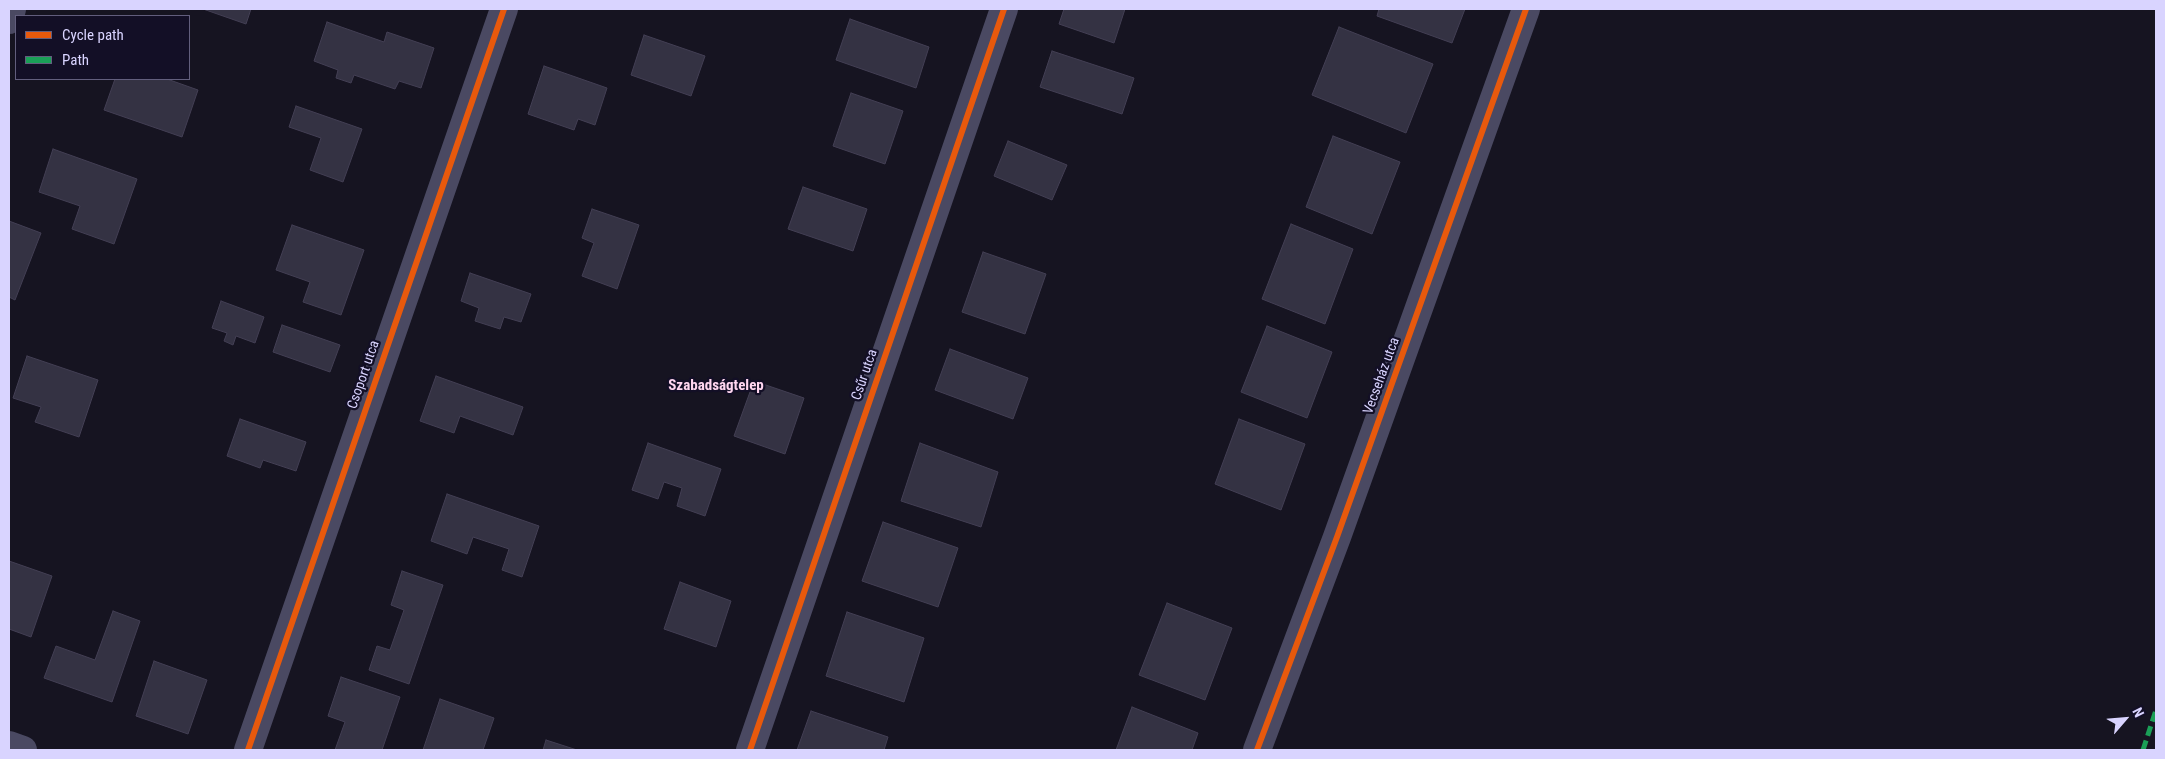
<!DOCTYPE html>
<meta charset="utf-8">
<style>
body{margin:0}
#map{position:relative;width:2165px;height:759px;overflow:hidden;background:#161421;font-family:"Roboto Condensed",sans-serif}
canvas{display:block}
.frame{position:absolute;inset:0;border:10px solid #d9d4ff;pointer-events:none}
.legend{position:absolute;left:15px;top:15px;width:175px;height:65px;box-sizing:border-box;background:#130f26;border:1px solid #625e7d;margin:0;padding:6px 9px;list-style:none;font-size:15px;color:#d9d4ff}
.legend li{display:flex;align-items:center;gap:10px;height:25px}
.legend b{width:25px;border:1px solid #625e7d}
.north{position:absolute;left:2100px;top:694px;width:50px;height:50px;-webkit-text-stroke:4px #130f26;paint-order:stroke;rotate:63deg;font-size:14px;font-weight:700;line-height:20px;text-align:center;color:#d9d4ff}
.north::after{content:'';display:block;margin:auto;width:18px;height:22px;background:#d9d4ff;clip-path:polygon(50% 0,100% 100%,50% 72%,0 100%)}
</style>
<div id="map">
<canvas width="2165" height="759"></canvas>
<div class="frame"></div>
<ul class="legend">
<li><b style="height:6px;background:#e8590c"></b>Cycle path</li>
<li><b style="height:6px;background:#1a9f57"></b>Path</li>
</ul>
<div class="north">N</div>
</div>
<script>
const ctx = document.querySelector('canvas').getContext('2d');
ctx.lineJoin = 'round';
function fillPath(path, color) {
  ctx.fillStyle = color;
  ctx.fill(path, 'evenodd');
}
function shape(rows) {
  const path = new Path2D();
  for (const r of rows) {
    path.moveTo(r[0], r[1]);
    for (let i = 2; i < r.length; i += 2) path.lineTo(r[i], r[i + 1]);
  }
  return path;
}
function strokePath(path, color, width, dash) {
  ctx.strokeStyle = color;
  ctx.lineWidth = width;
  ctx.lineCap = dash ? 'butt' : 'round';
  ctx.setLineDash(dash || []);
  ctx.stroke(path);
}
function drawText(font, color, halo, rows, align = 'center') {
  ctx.font = font + ' "Roboto Condensed",sans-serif';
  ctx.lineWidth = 4.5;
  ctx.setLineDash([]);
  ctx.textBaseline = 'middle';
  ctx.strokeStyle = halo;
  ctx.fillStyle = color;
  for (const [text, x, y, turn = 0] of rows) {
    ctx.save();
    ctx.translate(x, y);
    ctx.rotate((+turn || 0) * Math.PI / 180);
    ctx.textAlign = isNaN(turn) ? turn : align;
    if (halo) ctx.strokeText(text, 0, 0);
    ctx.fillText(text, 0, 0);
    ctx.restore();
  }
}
const building = shape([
 [203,9,251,9,246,24,203,9],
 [1064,9,1125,9,1114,43,1059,24,1064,9],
 [1379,9,1465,9,1452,43,1377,16,1379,9],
 [850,19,929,47,916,88,836,60,850,19],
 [327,22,384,42,387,32,434,48,421,88,399,81,395,89,354,75,351,83,336,78,338,70,314,61,327,22],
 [1339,27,1433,64,1406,133,1312,95,1339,27],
 [644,35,705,56,691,96,631,75,644,35],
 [1052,51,1134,78,1122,114,1040,87,1052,51],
 [544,66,607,88,595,125,578,119,574,130,528,114,544,66],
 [115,79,167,79,198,90,182,137,104,110,115,79],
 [851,93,903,111,885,164,833,146,851,93],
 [296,106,362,129,343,182,310,170,321,138,289,127,296,106],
 [1333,136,1400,162,1372,234,1306,207,1333,136],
 [1008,141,1067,165,1052,200,994,176,1008,141],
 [53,149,137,179,114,244,72,229,80,206,39,192,53,149],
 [803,187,867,209,853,251,788,229,803,187],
 [592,209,639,225,617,289,582,276,594,243,582,238,592,209],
 [9,221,41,233,15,300,9,297,9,221],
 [1291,224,1353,249,1325,324,1262,299,1291,224],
 [292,225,364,250,341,315,303,302,310,282,276,270,292,225],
 [983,252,1046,274,1025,334,962,312,983,252],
 [470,273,531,294,521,322,504,317,500,329,475,321,479,308,461,301,470,273],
 [221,301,264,317,255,343,236,336,233,345,224,341,227,333,212,328,221,301],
 [282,325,340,345,330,372,273,352,282,325],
 [1267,326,1332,352,1307,418,1241,392,1267,326],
 [950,349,1028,378,1013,419,935,390,950,349],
 [27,356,98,380,79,437,35,422,41,407,13,398,27,356],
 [436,376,523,407,513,435,460,416,454,433,420,421,436,376],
 [754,381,804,398,785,454,734,436,754,381],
 [240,419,306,442,296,471,263,460,260,468,227,456,240,419],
 [1239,419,1305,444,1281,510,1215,484,1239,419],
 [648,443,721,469,705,516,677,506,682,488,664,482,658,499,632,490,648,443],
 [920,443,998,472,981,527,901,501,920,443],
 [447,494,539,526,522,577,502,570,509,549,473,537,467,554,431,541,447,494],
 [883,522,958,548,938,607,862,581,883,522],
 [9,561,52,576,31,637,9,629,9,561],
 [402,571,443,585,409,684,369,670,377,646,390,650,404,610,391,605,402,571],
 [680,582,731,601,716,647,664,629,680,582],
 [1167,603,1232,628,1205,700,1139,675,1167,603],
 [113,611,140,621,112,702,44,678,56,646,95,660,113,611],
 [847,612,924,638,904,702,826,676,847,612],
 [154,661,207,680,188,734,136,716,154,661],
 [341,677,400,697,382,750,335,750,345,722,328,716,341,677],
 [440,699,494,718,483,750,423,750,440,699],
 [1132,707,1198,733,1192,750,1116,750,1132,707],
 [811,711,888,737,884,750,797,750,811,711],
 [546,740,577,750,543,750,546,740]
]);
fillPath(building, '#343243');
strokePath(building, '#433f54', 1);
strokePath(shape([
 [9,20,12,9],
 [9,745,23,750],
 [248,750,504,9],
 [750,750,1004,9],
 [1257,750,1337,537,1526,9]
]), '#4a4962', 28);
strokePath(shape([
 [2143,750,2156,710]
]), '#1a9f57', 5, [10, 5]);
strokePath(shape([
 [248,750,504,9],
 [750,750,1004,9],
 [1257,750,1337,537,1526,9]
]), '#e8590c', 6);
drawText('14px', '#d9d4ff', '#130f26', [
 ["Csoport utca",364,375,-71],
 ["Csűr utca",865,375,-71],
 ["Vecseház utca",1382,376,-70]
]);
drawText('bold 15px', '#ffd6f0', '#130f26', [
 ["Szabadságtelep",716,386]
]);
</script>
